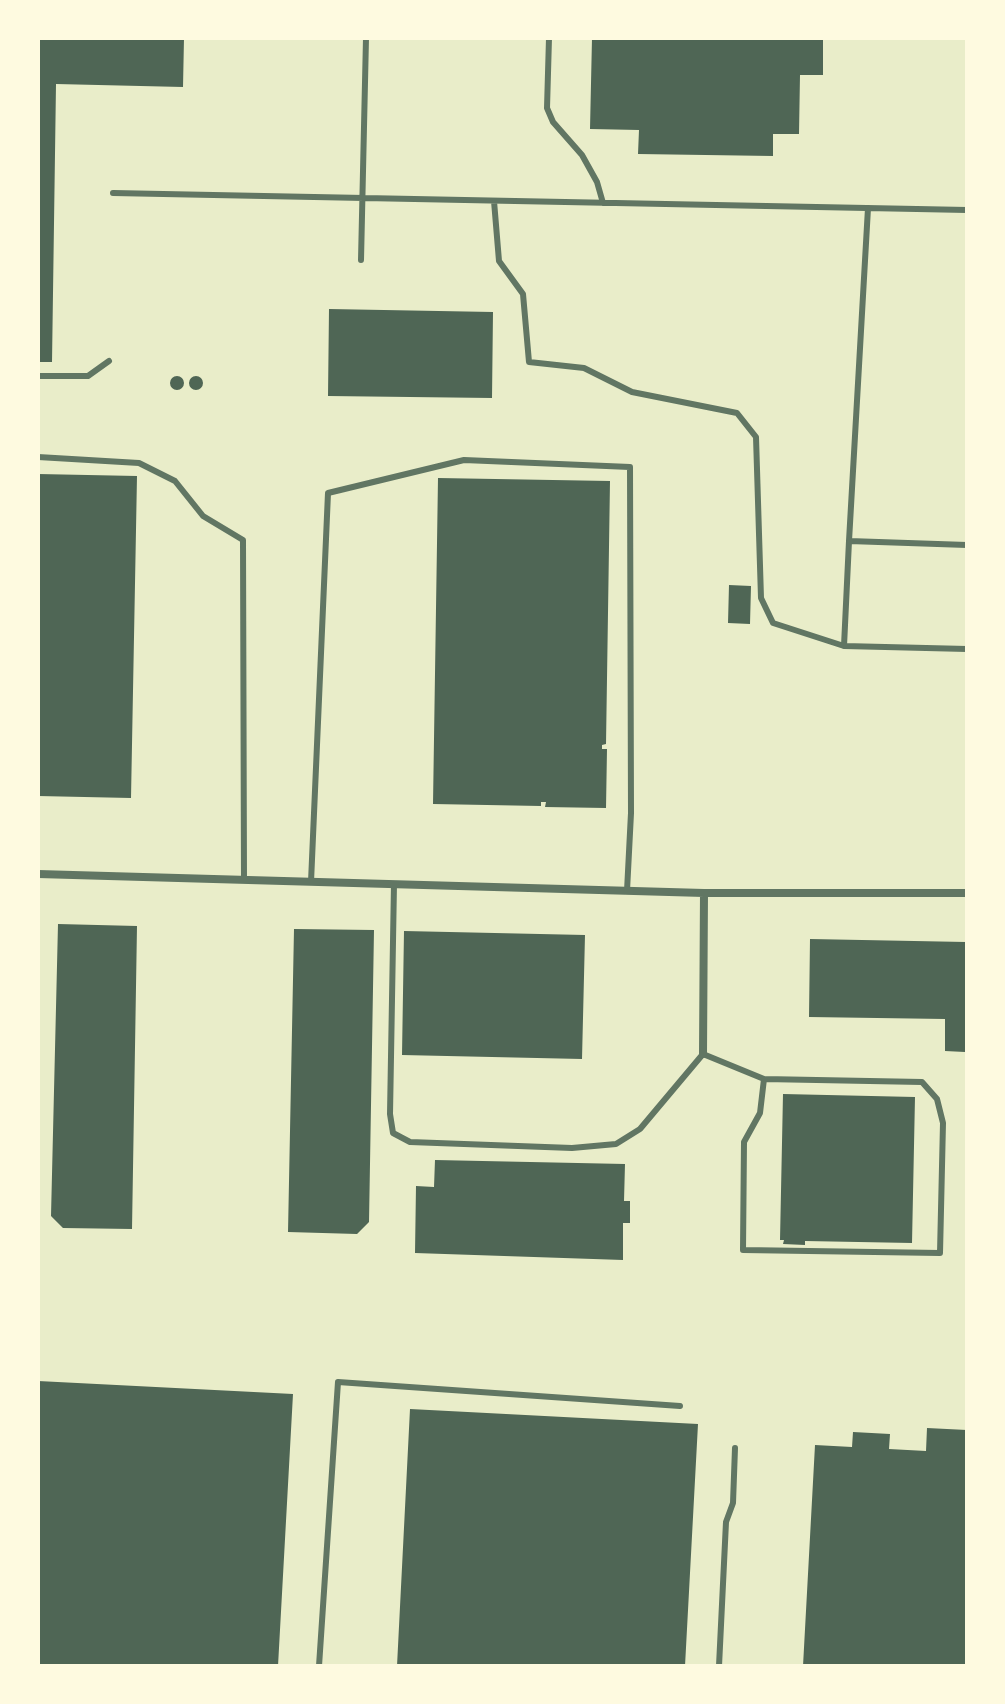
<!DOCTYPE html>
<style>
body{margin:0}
#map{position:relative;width:1005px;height:1704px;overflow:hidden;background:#e9edc9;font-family:"Source Sans 3",sans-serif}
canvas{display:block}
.frame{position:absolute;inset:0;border:40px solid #fefae0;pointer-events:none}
</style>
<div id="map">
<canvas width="1005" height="1704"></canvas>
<div class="frame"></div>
</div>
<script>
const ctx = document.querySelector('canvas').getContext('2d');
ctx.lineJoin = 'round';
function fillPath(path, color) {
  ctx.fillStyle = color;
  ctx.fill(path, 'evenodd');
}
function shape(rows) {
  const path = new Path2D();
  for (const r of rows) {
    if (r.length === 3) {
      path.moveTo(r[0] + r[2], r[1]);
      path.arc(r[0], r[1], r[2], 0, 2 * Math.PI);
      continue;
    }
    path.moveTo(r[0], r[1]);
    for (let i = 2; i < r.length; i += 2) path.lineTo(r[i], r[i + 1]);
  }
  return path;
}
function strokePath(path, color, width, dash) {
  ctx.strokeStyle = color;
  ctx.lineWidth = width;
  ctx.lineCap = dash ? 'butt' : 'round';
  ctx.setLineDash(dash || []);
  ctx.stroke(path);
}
fillPath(shape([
 [38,38,184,38,183,87,56,84,52,362,38,362],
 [592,38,823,38,823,75,800,75,799,134,773,134,773,156,638,154,639,130,590,129],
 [329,309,493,312,492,398,328,396],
 [177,383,7],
 [196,383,7],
 [38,474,137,476,131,798,38,796],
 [438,478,610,481,606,744,602,745,602,749,607,749,606,808,545,807,546,802,541,802,541,806,433,804],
 [729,585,751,586,750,624,728,623],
 [58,924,137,926,132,1229,63,1228,51,1216],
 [294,929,374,930,369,1222,357,1234,288,1232],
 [404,931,585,935,582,1059,402,1055],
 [810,939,966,942,965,1052,945,1051,945,1019,809,1017],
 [783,1094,915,1097,912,1243,805,1241,805,1245,783,1244,784,1240,780,1240],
 [435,1160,625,1164,624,1201,630,1201,630,1223,623,1223,623,1260,415,1253,416,1186,434,1187],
 [38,1381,293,1394,278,1666,38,1666],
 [410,1409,698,1424,685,1666,397,1666],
 [927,1428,967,1430,967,1666,803,1666,815,1445,852,1447,853,1432,890,1434,889,1449,926,1451]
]), '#4f6655');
strokePath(shape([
 [549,38,547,108,553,122,582,155,597,182,603,203],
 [113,193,967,210],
 [494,201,499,261,523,294,529,362,584,368,632,392,737,413,756,437,761,598,773,623,844,646],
 [361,260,366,38],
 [38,376,88,376,109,361],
 [38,457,139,463,175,481,203,516,243,540,244,880],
 [849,541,868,208],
 [967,545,849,541,844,646,967,649],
 [311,882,328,493,464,460,630,467,631,813,627,891],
 [394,884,390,1114,393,1133,410,1142,572,1148,616,1144,640,1129,703,1054,764,1079,922,1082,937,1099,943,1123,940,1253,743,1250,744,1142,760,1113,764,1079],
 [319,1666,338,1382,680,1406],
 [719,1666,726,1522,733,1503,735,1448]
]), '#617663', 6);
strokePath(shape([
 [38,874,704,893,967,893],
 [703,1054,704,893]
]), '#617663', 8);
</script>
